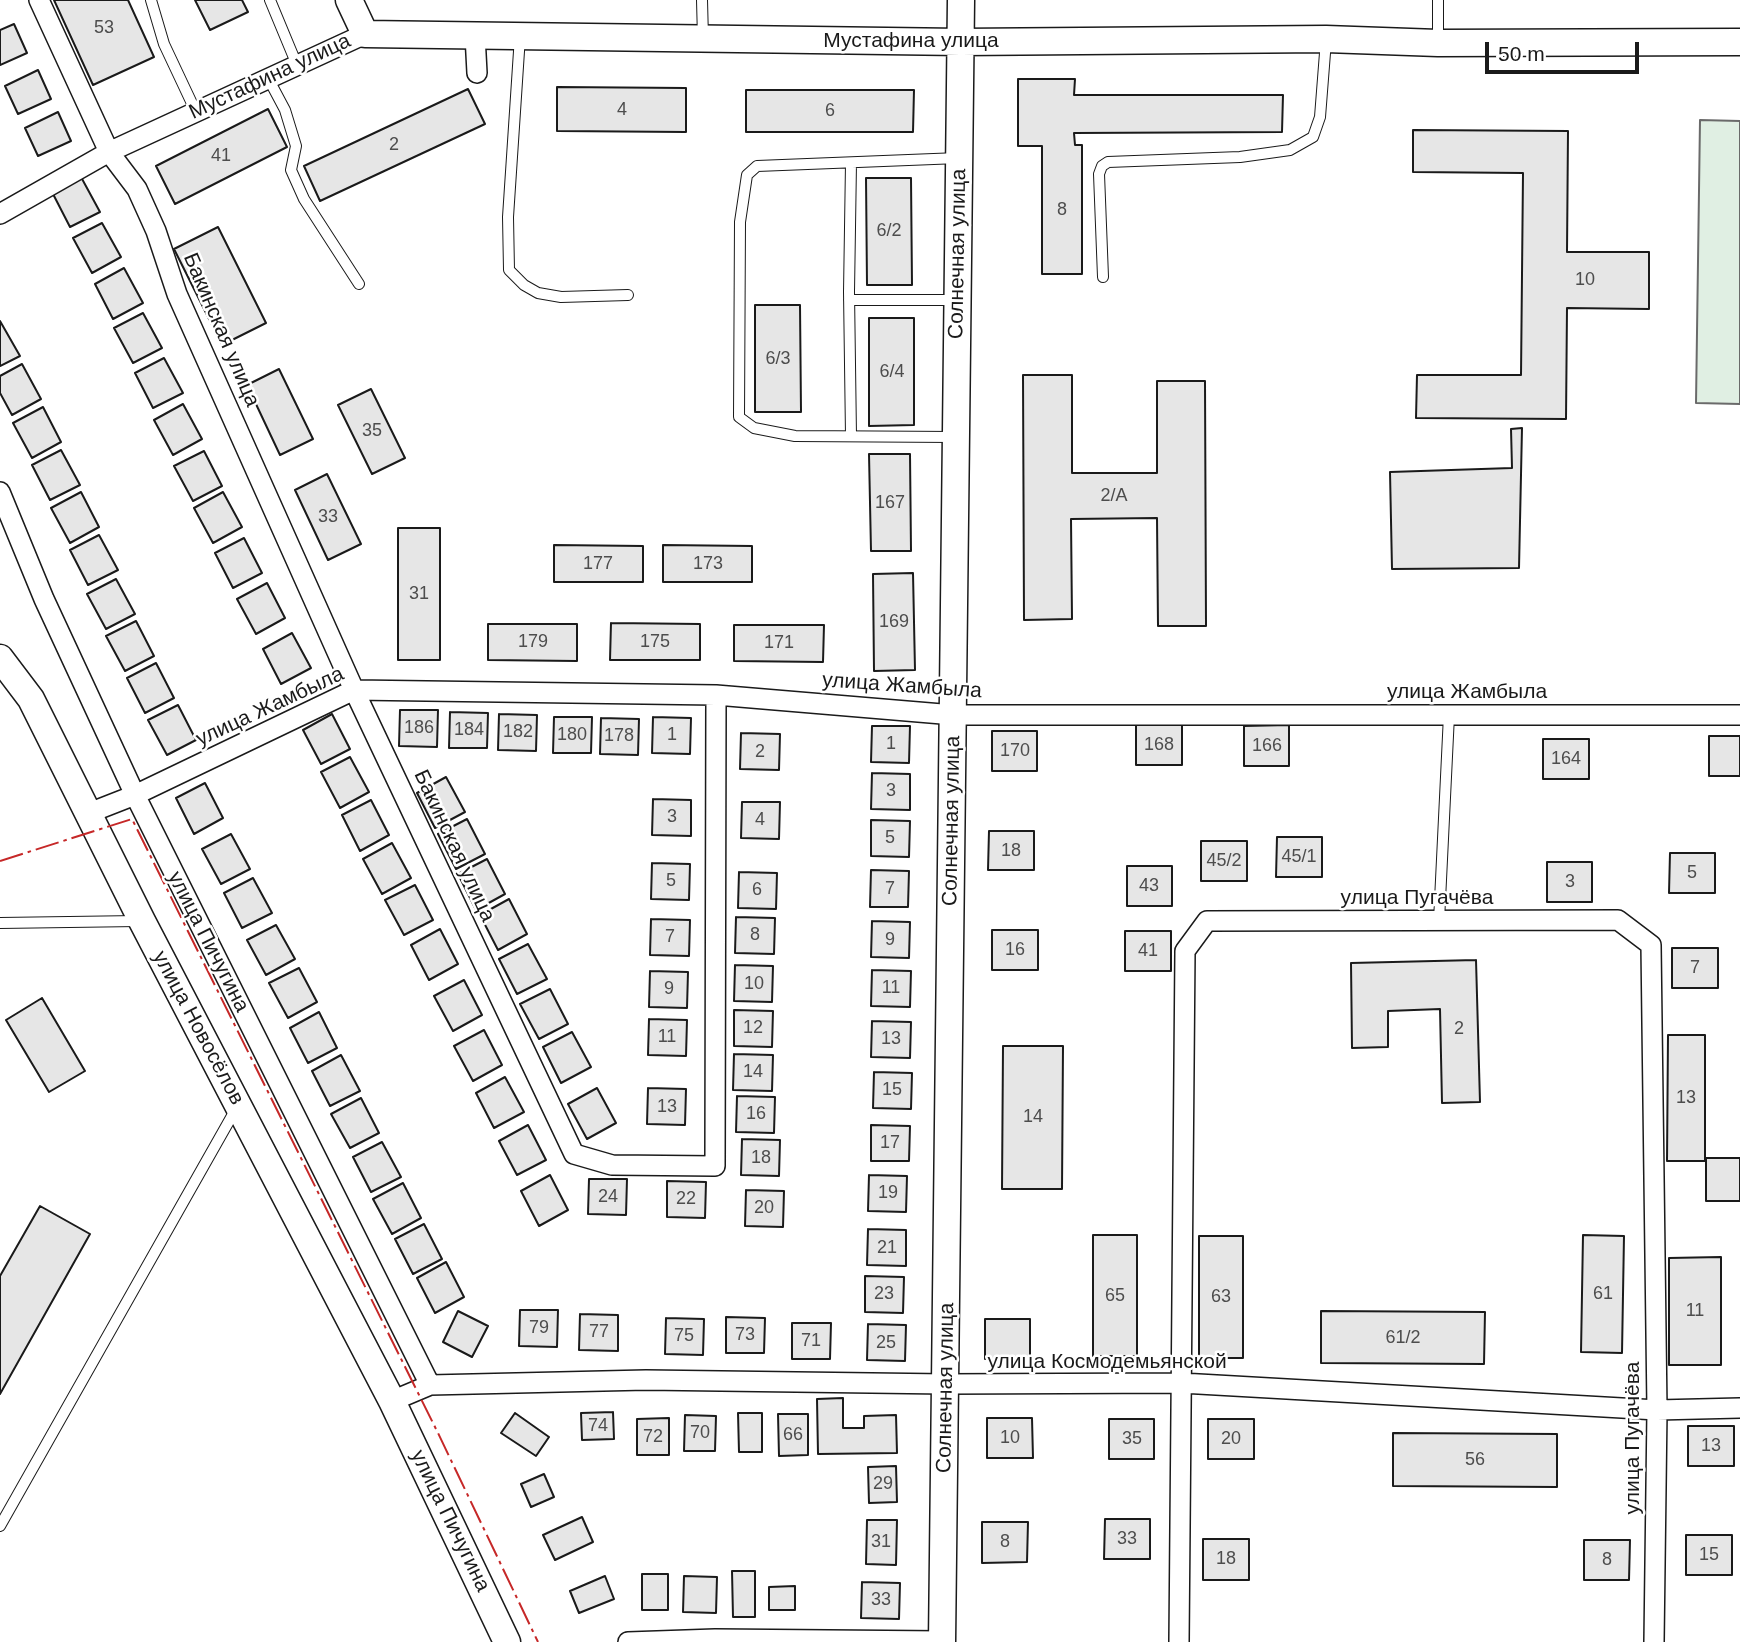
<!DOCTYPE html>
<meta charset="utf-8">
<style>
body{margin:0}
#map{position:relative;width:1740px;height:1642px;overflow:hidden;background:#fff;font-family:Helvetica,sans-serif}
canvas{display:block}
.scale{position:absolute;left:1485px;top:42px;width:154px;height:32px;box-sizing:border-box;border:4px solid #1a1a1a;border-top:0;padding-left:9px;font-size:21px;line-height:24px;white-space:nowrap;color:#1a1a1a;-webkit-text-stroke:5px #fff;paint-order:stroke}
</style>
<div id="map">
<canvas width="1740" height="1642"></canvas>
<div class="scale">50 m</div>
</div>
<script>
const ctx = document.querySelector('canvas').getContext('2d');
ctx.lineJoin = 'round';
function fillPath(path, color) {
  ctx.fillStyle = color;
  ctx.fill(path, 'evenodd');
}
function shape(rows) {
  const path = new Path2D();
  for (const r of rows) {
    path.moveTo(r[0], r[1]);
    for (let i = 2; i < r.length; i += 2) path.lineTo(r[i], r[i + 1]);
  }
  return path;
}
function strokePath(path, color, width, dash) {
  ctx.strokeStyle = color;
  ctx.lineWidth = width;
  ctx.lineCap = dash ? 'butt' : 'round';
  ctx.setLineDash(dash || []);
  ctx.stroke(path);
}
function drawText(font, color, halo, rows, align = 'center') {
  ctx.font = font + ' Helvetica,sans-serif';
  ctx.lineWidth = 5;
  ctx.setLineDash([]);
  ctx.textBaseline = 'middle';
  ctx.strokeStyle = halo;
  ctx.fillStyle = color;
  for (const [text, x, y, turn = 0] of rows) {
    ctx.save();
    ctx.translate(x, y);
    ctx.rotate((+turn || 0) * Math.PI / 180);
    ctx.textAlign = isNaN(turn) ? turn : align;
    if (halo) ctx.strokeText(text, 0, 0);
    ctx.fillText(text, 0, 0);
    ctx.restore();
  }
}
const green = shape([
 [1700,120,1740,121,1740,404,1696,403,1700,120]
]);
fillPath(green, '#e0efe3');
strokePath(green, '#6a6a6a', 2);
const building = shape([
 [54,0,128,0,154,57,93,85,54,0],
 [195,0,242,0,248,12,210,30,195,0],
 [14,24,27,53,0,65,0,30,14,24],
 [38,70,51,99,18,114,5,86,38,70],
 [1018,79,1075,79,1074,95,1283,95,1282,132,1074,133,1075,145,1082,145,1082,274,1042,274,1042,146,1018,146,1018,79],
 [557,87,686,88,686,132,557,131,557,87],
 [468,89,485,124,320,201,304,166,468,89],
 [746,90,914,90,913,132,746,132,746,90],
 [268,109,287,147,175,204,156,166,268,109],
 [58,112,71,141,38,156,25,128,58,112],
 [1413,130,1568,131,1567,252,1649,252,1649,309,1567,308,1566,419,1416,418,1417,375,1521,375,1523,173,1413,172,1413,130],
 [81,177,100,212,70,227,52,192,81,177],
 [866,178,911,178,912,285,867,285,866,178],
 [102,223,121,257,92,273,73,238,102,223],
 [218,227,266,323,222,345,174,249,218,227],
 [124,268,143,303,113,319,95,284,124,268],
 [755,305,800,305,801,412,755,412,755,305],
 [143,313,162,348,133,363,114,328,143,313],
 [869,318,914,318,914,425,869,426,869,318],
 [0,321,20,356,0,366,0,321],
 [164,358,183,393,153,408,135,373,164,358],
 [22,364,41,399,12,415,0,393,0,376,22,364],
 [279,369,313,439,280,455,247,385,279,369],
 [1023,375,1072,375,1072,473,1157,473,1157,381,1205,381,1206,626,1158,626,1157,518,1071,519,1072,619,1024,620,1023,375],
 [371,389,405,458,372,474,338,405,371,389],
 [183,404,202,439,173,455,154,420,183,404],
 [43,407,61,442,32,458,13,423,43,407],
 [1522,428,1519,568,1392,569,1390,472,1512,468,1511,429,1522,428],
 [61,450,80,485,50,500,32,465,61,450],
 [204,451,222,486,193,501,174,466,204,451],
 [869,454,910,454,911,551,871,551,869,454],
 [327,474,361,544,328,560,295,490,327,474],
 [81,492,99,527,70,543,51,508,81,492],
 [223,492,242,527,213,543,194,508,223,492],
 [398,528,440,528,440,660,398,660,398,528],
 [99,535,118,570,88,585,70,550,99,535],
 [244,538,262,573,233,588,215,553,244,538],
 [554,545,643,546,643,582,554,582,554,545],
 [663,545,752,546,752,582,663,582,663,545],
 [913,573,915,670,874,671,873,574,913,573],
 [116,579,135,614,106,629,87,594,116,579],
 [267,583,285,618,256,634,237,599,267,583],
 [136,621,154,656,125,671,106,636,136,621],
 [611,623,700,624,700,660,610,660,611,623],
 [488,624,577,624,577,661,488,660,488,624],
 [734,625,824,625,823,662,734,661,734,625],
 [292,633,311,668,281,684,263,649,292,633],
 [156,663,174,698,145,713,127,678,156,663],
 [178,705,196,740,167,755,148,720,178,705],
 [400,710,438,710,437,747,399,746,400,710],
 [450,712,488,713,487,748,449,748,450,712],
 [332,714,350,749,321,764,303,730,332,714],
 [499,714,537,715,536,751,498,750,499,714],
 [554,717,592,717,591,753,553,753,554,717],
 [653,717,691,718,690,754,652,753,653,717],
 [601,718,639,719,638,755,600,754,601,718],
 [1136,725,1182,725,1182,765,1136,765,1136,725],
 [1289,725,1289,766,1244,766,1244,726,1289,725],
 [872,726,910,726,909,763,871,762,872,726],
 [992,731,1037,731,1037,771,992,771,992,731],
 [741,733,780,734,779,770,740,769,741,733],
 [1709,736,1740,736,1740,776,1709,776,1709,736],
 [1543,739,1589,739,1589,779,1543,779,1543,739],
 [350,757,369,792,340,808,321,772,350,757],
 [872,773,910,774,910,810,871,809,872,773],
 [446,777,465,812,435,828,417,793,446,777],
 [205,783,223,818,194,834,176,798,205,783],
 [653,799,691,800,691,836,652,835,653,799],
 [371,800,389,835,360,851,342,815,371,800],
 [742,802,780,802,779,839,741,838,742,802],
 [467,819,485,854,456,869,438,834,467,819],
 [871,820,910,821,909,857,871,856,871,820],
 [989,831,1034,831,1034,870,988,870,989,831],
 [231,834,250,869,221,884,202,849,231,834],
 [1277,837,1322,837,1322,877,1276,877,1277,837],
 [1201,841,1247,841,1247,881,1201,881,1201,841],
 [392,843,411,878,382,894,363,859,392,843],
 [1670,853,1715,853,1715,893,1669,893,1670,853],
 [487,859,505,894,476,910,458,874,487,859],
 [1547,862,1592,862,1592,902,1547,902,1547,862],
 [652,863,690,864,689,900,651,899,652,863],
 [1127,866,1172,866,1172,906,1127,906,1127,866],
 [871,870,909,871,908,907,870,907,871,870],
 [739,872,777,873,776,909,738,908,739,872],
 [253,878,272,913,242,928,224,893,253,878],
 [415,885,433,920,404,935,385,900,415,885],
 [509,899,527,934,498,950,480,915,509,899],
 [736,917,775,918,774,954,735,953,736,917],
 [651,919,690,920,689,956,650,955,651,919],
 [872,921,910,922,909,958,871,957,872,921],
 [276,925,295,959,266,975,247,940,276,925],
 [440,929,458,964,429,980,411,945,440,929],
 [992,930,1038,930,1038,970,992,970,992,930],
 [1125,931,1171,931,1171,971,1125,971,1125,931],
 [528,944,547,979,517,994,499,959,528,944],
 [1672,948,1718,948,1718,988,1672,988,1672,948],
 [1476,960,1480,1102,1442,1103,1440,1009,1388,1011,1388,1047,1352,1048,1351,963,1476,960],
 [735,965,773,966,772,1002,734,1001,735,965],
 [299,968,317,1002,288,1018,269,983,299,968],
 [872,970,911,971,910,1007,871,1006,872,970],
 [650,971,688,972,687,1008,649,1007,650,971],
 [464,980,482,1015,453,1031,434,996,464,980],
 [550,989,568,1024,539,1039,520,1004,550,989],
 [42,998,85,1071,49,1092,6,1020,42,998],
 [734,1010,773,1011,772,1047,734,1046,734,1010],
 [319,1012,337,1048,308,1063,290,1028,319,1012],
 [649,1019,687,1020,686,1056,648,1055,649,1019],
 [872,1021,911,1022,910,1058,871,1057,872,1021],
 [484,1030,502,1065,473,1081,454,1046,484,1030],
 [572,1032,591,1067,561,1083,543,1047,572,1032],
 [1668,1035,1705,1035,1705,1161,1667,1161,1668,1035],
 [1003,1046,1063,1046,1062,1189,1002,1189,1003,1046],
 [734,1054,773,1055,772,1091,733,1090,734,1054],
 [341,1055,360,1091,330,1106,312,1071,341,1055],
 [874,1072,912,1073,911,1109,873,1108,874,1072],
 [505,1077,524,1112,494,1128,476,1093,505,1077],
 [597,1088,616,1123,587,1139,568,1104,597,1088],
 [648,1088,686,1089,685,1125,647,1124,648,1088],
 [737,1096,775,1097,774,1133,736,1132,737,1096],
 [361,1098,379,1133,350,1148,331,1114,361,1098],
 [528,1125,546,1160,517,1175,499,1141,528,1125],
 [871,1125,910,1126,909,1161,871,1161,871,1125],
 [742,1139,780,1140,779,1176,741,1175,742,1139],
 [382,1142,401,1177,371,1192,353,1157,382,1142],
 [1706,1158,1740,1158,1740,1201,1706,1201,1706,1158],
 [550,1175,568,1210,539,1226,521,1191,550,1175],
 [869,1175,907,1176,906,1212,868,1211,869,1175],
 [589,1179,627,1179,626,1215,588,1214,589,1179],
 [667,1181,706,1182,705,1218,667,1217,667,1181],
 [403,1183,421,1218,392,1234,373,1199,403,1183],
 [746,1190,784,1191,783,1227,745,1226,746,1190],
 [40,1206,90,1234,0,1394,0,1276,40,1206],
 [424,1224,442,1259,413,1274,395,1239,424,1224],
 [868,1229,906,1230,906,1266,867,1265,868,1229],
 [1093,1235,1137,1235,1137,1356,1093,1356,1093,1235],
 [1583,1235,1624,1236,1622,1353,1581,1352,1583,1235],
 [1199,1236,1243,1236,1243,1358,1199,1358,1199,1236],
 [1721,1257,1721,1365,1669,1365,1669,1258,1721,1257],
 [446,1262,464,1297,435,1313,417,1278,446,1262],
 [865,1276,904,1277,903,1313,865,1312,865,1276],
 [520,1310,558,1310,557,1347,519,1346,520,1310],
 [458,1311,488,1326,472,1357,443,1342,458,1311],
 [1321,1311,1485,1312,1484,1364,1321,1363,1321,1311],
 [580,1314,618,1315,618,1351,579,1350,580,1314],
 [726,1317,765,1318,764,1353,726,1353,726,1317],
 [666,1318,704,1319,703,1355,665,1354,666,1318],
 [985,1319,1030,1319,1030,1359,985,1359,985,1319],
 [792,1323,831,1323,830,1359,792,1359,792,1323],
 [868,1324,906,1325,905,1361,867,1360,868,1324],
 [843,1398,843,1428,864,1428,864,1416,896,1415,897,1453,818,1454,817,1399,843,1398],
 [613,1412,614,1439,582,1440,581,1413,613,1412],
 [515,1413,549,1437,536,1456,501,1433,515,1413],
 [738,1413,762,1413,762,1452,739,1452,738,1413],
 [778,1414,808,1414,808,1455,779,1456,778,1414],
 [685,1415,716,1416,715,1451,684,1451,685,1415],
 [669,1418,669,1455,637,1455,637,1419,669,1418],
 [987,1418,1032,1418,1033,1458,987,1458,987,1418],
 [1109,1419,1154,1419,1154,1459,1109,1459,1109,1419],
 [1208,1419,1254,1419,1254,1459,1208,1459,1208,1419],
 [1688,1426,1734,1426,1734,1466,1688,1466,1688,1426],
 [1393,1433,1557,1434,1557,1487,1393,1486,1393,1433],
 [896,1466,897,1502,869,1503,868,1467,896,1466],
 [544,1474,554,1497,531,1507,521,1484,544,1474],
 [582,1517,593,1542,555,1560,543,1535,582,1517],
 [1105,1519,1150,1519,1150,1559,1104,1559,1105,1519],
 [867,1520,897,1520,896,1565,866,1564,867,1520],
 [982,1522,1028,1522,1027,1562,982,1563,982,1522],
 [1686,1535,1732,1535,1732,1575,1686,1575,1686,1535],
 [1203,1539,1249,1539,1249,1580,1203,1580,1203,1539],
 [1584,1540,1630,1540,1629,1580,1584,1580,1584,1540],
 [732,1571,755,1571,755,1617,733,1617,732,1571],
 [642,1574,668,1574,668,1610,642,1610,642,1574],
 [605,1576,614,1599,579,1613,570,1591,605,1576],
 [684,1576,717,1577,716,1613,683,1612,684,1576],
 [862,1582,900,1583,899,1619,861,1618,862,1582],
 [795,1586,795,1610,769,1610,769,1587,795,1586]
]);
fillPath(building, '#e6e6e6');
strokePath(building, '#1a1a1a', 2);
const lane = shape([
 [151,0,164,44,196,112],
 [270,0,297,65],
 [702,0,703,38],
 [520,36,508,217,509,270,524,285,538,293,561,297,628,295],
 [1438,41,1438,0],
 [268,78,285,110,296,146,291,170,304,199,359,284],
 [851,163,849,292,851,436],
 [1103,277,1099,174,1102,166,1108,162,1240,157,1290,150,1313,137,1320,117,1326,40],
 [849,300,957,300],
 [954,437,795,436,754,428,739,417,740,222,747,175,757,166,959,158],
 [1439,921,1449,715],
 [0,923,138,921],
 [0,1526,237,1107]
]);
const street = shape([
 [39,0,109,152,137,189,156,231,177,294,354,690,574,1154,612,1165,715,1166,716,695],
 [475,35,477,73],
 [0,214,109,152,365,34],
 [0,492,44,599,135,795,430,1385],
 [89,813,135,795,354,690,716,695,954,715,1740,715],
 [392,1401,430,1385,646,1380,946,1384,1181,1383,1657,1410,1740,1408],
 [628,1642,715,1639,942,1641],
 [1179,1642,1185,951,1207,921,1618,920,1651,945,1657,1410,1654,1642]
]);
const secondary = shape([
 [349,0,365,34,961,42,1326,39,1438,43,1740,42],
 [0,658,31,699,142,921,392,1401,507,1642],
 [942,1642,961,0]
]);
strokePath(lane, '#1a1a1a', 12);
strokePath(street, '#1a1a1a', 22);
strokePath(secondary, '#1a1a1a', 29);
strokePath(lane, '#fff', 10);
strokePath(street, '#fff', 19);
strokePath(secondary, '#fff', 26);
strokePath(shape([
 [0,861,132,819,438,1433,538,1642]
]), '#c62828', 2, [24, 5, 3.5, 5]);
drawText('18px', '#4d4d4d', null, [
 ["53",104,28],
 ["4",622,110],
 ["6",830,111],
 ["2",394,145],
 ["41",221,156],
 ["8",1062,210],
 ["6/2",889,231],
 ["10",1585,280],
 ["6/3",778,359],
 ["6/4",892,372],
 ["35",372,431],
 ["2/А",1114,496],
 ["167",890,503],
 ["33",328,517],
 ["177",598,564],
 ["173",708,564],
 ["31",419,594],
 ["169",894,622],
 ["179",533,642],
 ["175",655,642],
 ["171",779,643],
 ["186",419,728],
 ["184",469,730],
 ["182",518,732],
 ["180",572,735],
 ["1",672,735],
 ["178",619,736],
 ["1",891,744],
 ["168",1159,745],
 ["166",1267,746],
 ["170",1015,751],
 ["2",760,752],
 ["164",1566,759],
 ["3",891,791],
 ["3",672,817],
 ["4",760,820],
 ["5",890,838],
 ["18",1011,851],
 ["45/1",1299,857],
 ["45/2",1224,861],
 ["5",1692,873],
 ["5",671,881],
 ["3",1570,882],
 ["43",1149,886],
 ["7",890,889],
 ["6",757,890],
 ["8",755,935],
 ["7",670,937],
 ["9",890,940],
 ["16",1015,950],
 ["41",1148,951],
 ["7",1695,968],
 ["10",754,984],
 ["11",891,988],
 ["9",669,989],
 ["12",753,1028],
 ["2",1459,1029],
 ["11",667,1037],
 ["13",891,1039],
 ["14",753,1072],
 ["15",892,1090],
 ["13",1686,1098],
 ["13",667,1107],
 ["16",756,1114],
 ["14",1033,1117],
 ["17",890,1143],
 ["18",761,1158],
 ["19",888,1193],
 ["24",608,1197],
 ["22",686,1199],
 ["20",764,1208],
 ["21",887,1248],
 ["23",884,1294],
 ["61",1603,1294],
 ["65",1115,1296],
 ["63",1221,1297],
 ["11",1695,1311],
 ["79",539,1328],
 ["77",599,1332],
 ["73",745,1335],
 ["75",684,1336],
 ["61/2",1403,1338],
 ["71",811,1341],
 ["25",886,1343],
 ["74",598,1426],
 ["70",700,1433],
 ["66",793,1435],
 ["72",653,1437],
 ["10",1010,1438],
 ["35",1132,1439],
 ["20",1231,1439],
 ["13",1711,1446],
 ["56",1475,1460],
 ["29",883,1484],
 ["33",1127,1539],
 ["31",881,1542],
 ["8",1005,1542],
 ["15",1709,1555],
 ["18",1226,1559],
 ["8",1607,1560],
 ["33",881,1600]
]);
drawText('21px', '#1a1a1a', '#fff', [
 ["Мустафина улица",911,41],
 ["Мустафина улица",270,77,-25],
 ["Солнечная улица",958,254,-89],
 ["Бакинская улица",221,330,67],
 ["улица Жамбыла",902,686,4],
 ["улица Жамбыла",1467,692],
 ["улица Жамбыла",270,707,-25],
 ["Солнечная улица",952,821,-89],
 ["Бакинская улица",454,846,65],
 ["улица Пугачёва",1417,898],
 ["улица Пичугина",208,942,63],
 ["улица Новосёлов",198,1028,62],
 ["улица Космодемьянской",1107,1362],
 ["Солнечная улица",946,1388,-89],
 ["улица Пугачёва",1633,1438,-90],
 ["улица Пичугина",450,1521,64]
]);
</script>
